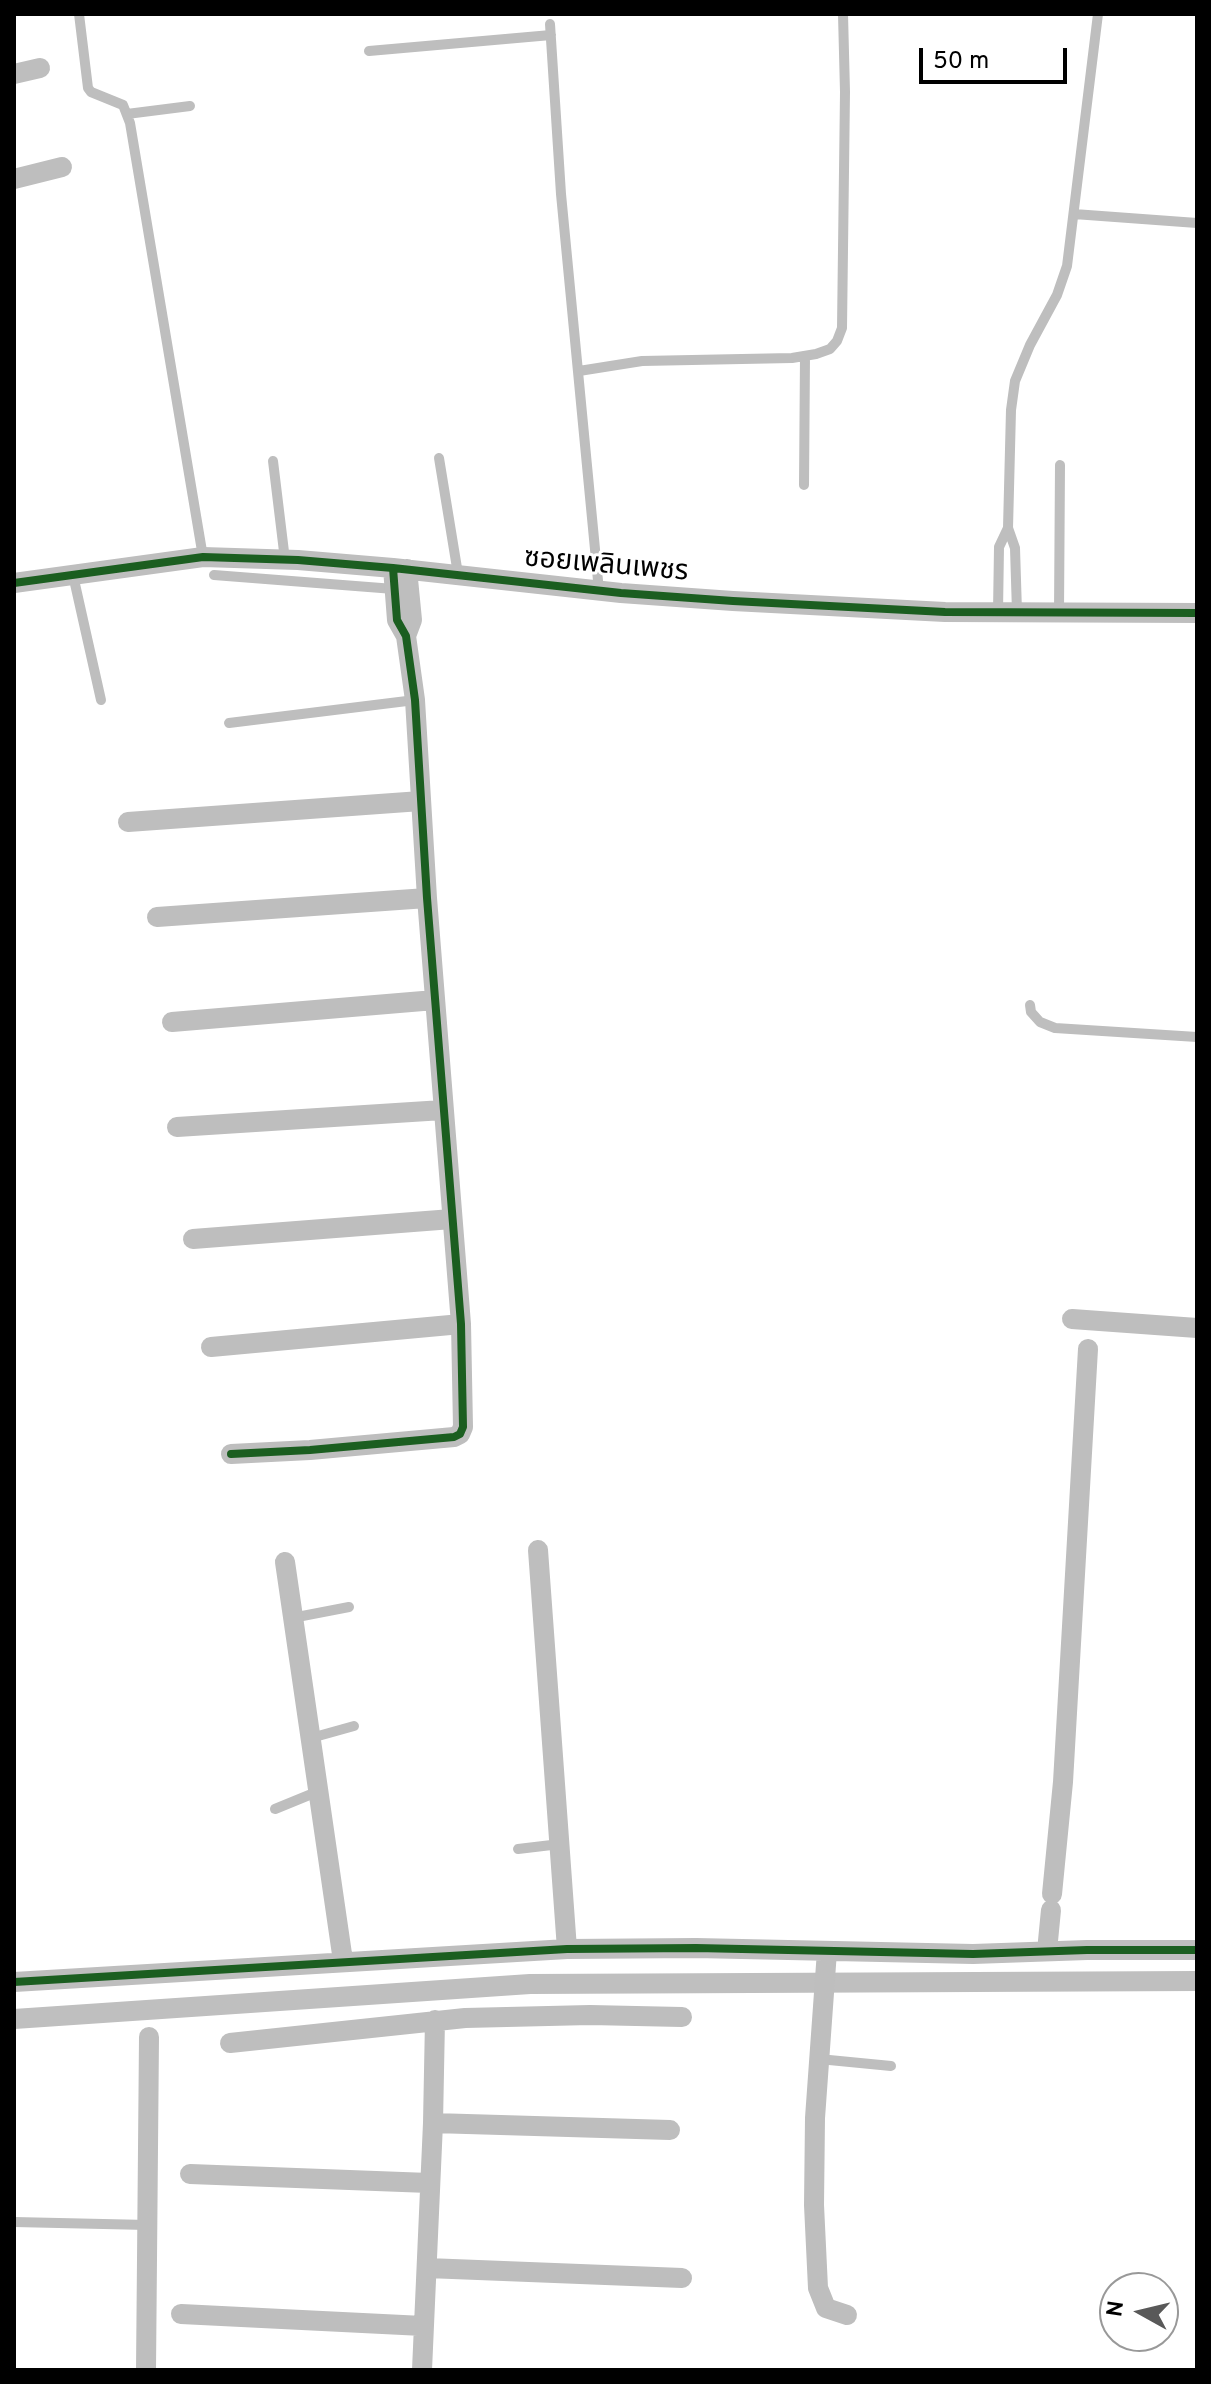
<!DOCTYPE html>
<meta charset="utf-8">
<style>
body{margin:0}
#map{position:relative;width:1211px;height:2384px;overflow:hidden;background:#fff;font-family:Overpass,sans-serif}
canvas{display:block}
.frame{position:absolute;inset:0;border:16px solid #000;pointer-events:none}
.north{position:absolute;left:1099px;top:2272px;width:80px;height:80px;box-sizing:border-box;background:#fff;border:2px solid #999;border-radius:50%;rotate:278deg;font-size:22px;font-weight:700;line-height:32px;text-align:center;color:#000}
.north::after{content:'';display:block;margin:auto;width:28px;height:36px;background:#595959;clip-path:polygon(50% 0,100% 100%,50% 72%,0 100%)}
.scale{position:absolute;left:919px;top:48px;width:148px;height:36px;box-sizing:border-box;border:4px solid #000;border-top:0;padding-left:10px;font-size:24px;line-height:28px;white-space:nowrap;color:#000;-webkit-text-stroke:6px #fff;paint-order:stroke}
</style>
<div id="map">
<canvas width="1211" height="2384"></canvas>
<div class="frame"></div>
<div class="north">N</div>
<div class="scale">50 m</div>
</div>
<script>
const ctx = document.querySelector('canvas').getContext('2d');
ctx.lineJoin = 'round';
function shape(rows) {
  const path = new Path2D();
  for (const r of rows) {
    path.moveTo(r[0], r[1]);
    for (let i = 2; i < r.length; i += 2) path.lineTo(r[i], r[i + 1]);
  }
  return path;
}
function strokePath(path, color, width, dash) {
  ctx.strokeStyle = color;
  ctx.lineWidth = width;
  ctx.lineCap = dash ? 'butt' : 'round';
  ctx.setLineDash(dash || []);
  ctx.stroke(path);
}
function drawText(font, color, halo, rows, align = 'center') {
  ctx.font = font + ' Overpass,"Noto Sans Thai",sans-serif';
  ctx.lineWidth = 6;
  ctx.setLineDash([]);
  ctx.textBaseline = 'middle';
  ctx.strokeStyle = halo;
  ctx.fillStyle = color;
  for (const [text, x, y, turn = 0] of rows) {
    ctx.save();
    ctx.translate(x, y);
    ctx.rotate((+turn || 0) * Math.PI / 180);
    ctx.textAlign = isNaN(turn) ? turn : align;
    if (halo) ctx.strokeText(text, 0, 0);
    ctx.fillText(text, 0, 0);
    ctx.restore();
  }
}
strokePath(shape([
 [14,2019,530,1984,1197,1981]
]), '#bfbfbf', 20);
strokePath(shape([
 [79,14,88,88,91,92,123,105,130,123,203,557],
 [550,24,561,194,599,591],
 [369,51,551,35],
 [127,114,190,106],
 [1074,214,1197,223],
 [579,371,642,361,792,358,816,354,830,349,837,341,842,328,845,92,843,14],
 [439,458,458,574],
 [273,461,285,560],
 [804,485,805,356],
 [1008,528,1015,548,1017,612],
 [73,575,101,700],
 [214,575,394,589],
 [998,612,999,547,1008,528,1011,410,1015,381,1030,345,1057,295,1067,266,1098,14],
 [1059,612,1060,465],
 [229,723,415,700],
 [1030,1005,1031,1012,1040,1022,1055,1028,1197,1037],
 [292,1618,349,1607],
 [311,1738,354,1726],
 [275,1809,319,1791],
 [518,1849,560,1844],
 [819,2059,891,2066],
 [14,2222,148,2225]
]), '#bebebe', 10);
strokePath(shape([
 [14,74,40,68],
 [14,179,62,167],
 [14,583,203,557,298,560,393,568,621,593,733,601,945,612,1197,613],
 [406,636,412,620,407,569],
 [128,822,421,801],
 [157,917,427,898],
 [172,1022,435,1000],
 [177,1127,443,1110],
 [193,1239,452,1219],
 [1072,1319,1197,1328],
 [211,1347,461,1324],
 [231,1454,310,1450,454,1437,460,1434,463,1427,461,1324,427,898,415,700,406,636,397,620,393,568],
 [538,1550,567,1949],
 [285,1562,343,1961],
 [1052,1894,1063,1782,1088,1349],
 [827,1951,815,2118,814,2205,818,2288,826,2308,847,2315],
 [1047,1951,1051,1910],
 [14,1982,567,1949,696,1948,973,1954,1087,1950,1197,1950],
 [230,2043,465,2018,590,2015,682,2017],
 [433,2123,670,2130],
 [190,2174,429,2183],
 [427,2268,682,2278],
 [181,2314,423,2326],
 [146,2370,149,2037],
 [422,2370,433,2123,435,2020]
]), '#bebebe', 20);
strokePath(shape([
 [14,583,203,557,298,560,393,568,621,593,733,601,945,612,1197,613],
 [231,1454,310,1450,454,1437,460,1434,463,1427,461,1324,427,898,415,700,406,636,397,620,393,568],
 [14,1982,567,1949,696,1948,973,1954,1087,1950,1197,1950]
]), '#1b5e20', 8);
drawText('28px', '#000', '#fff', [
 ["ซอยเพลินเพชร",606,567,5]
]);
</script>
